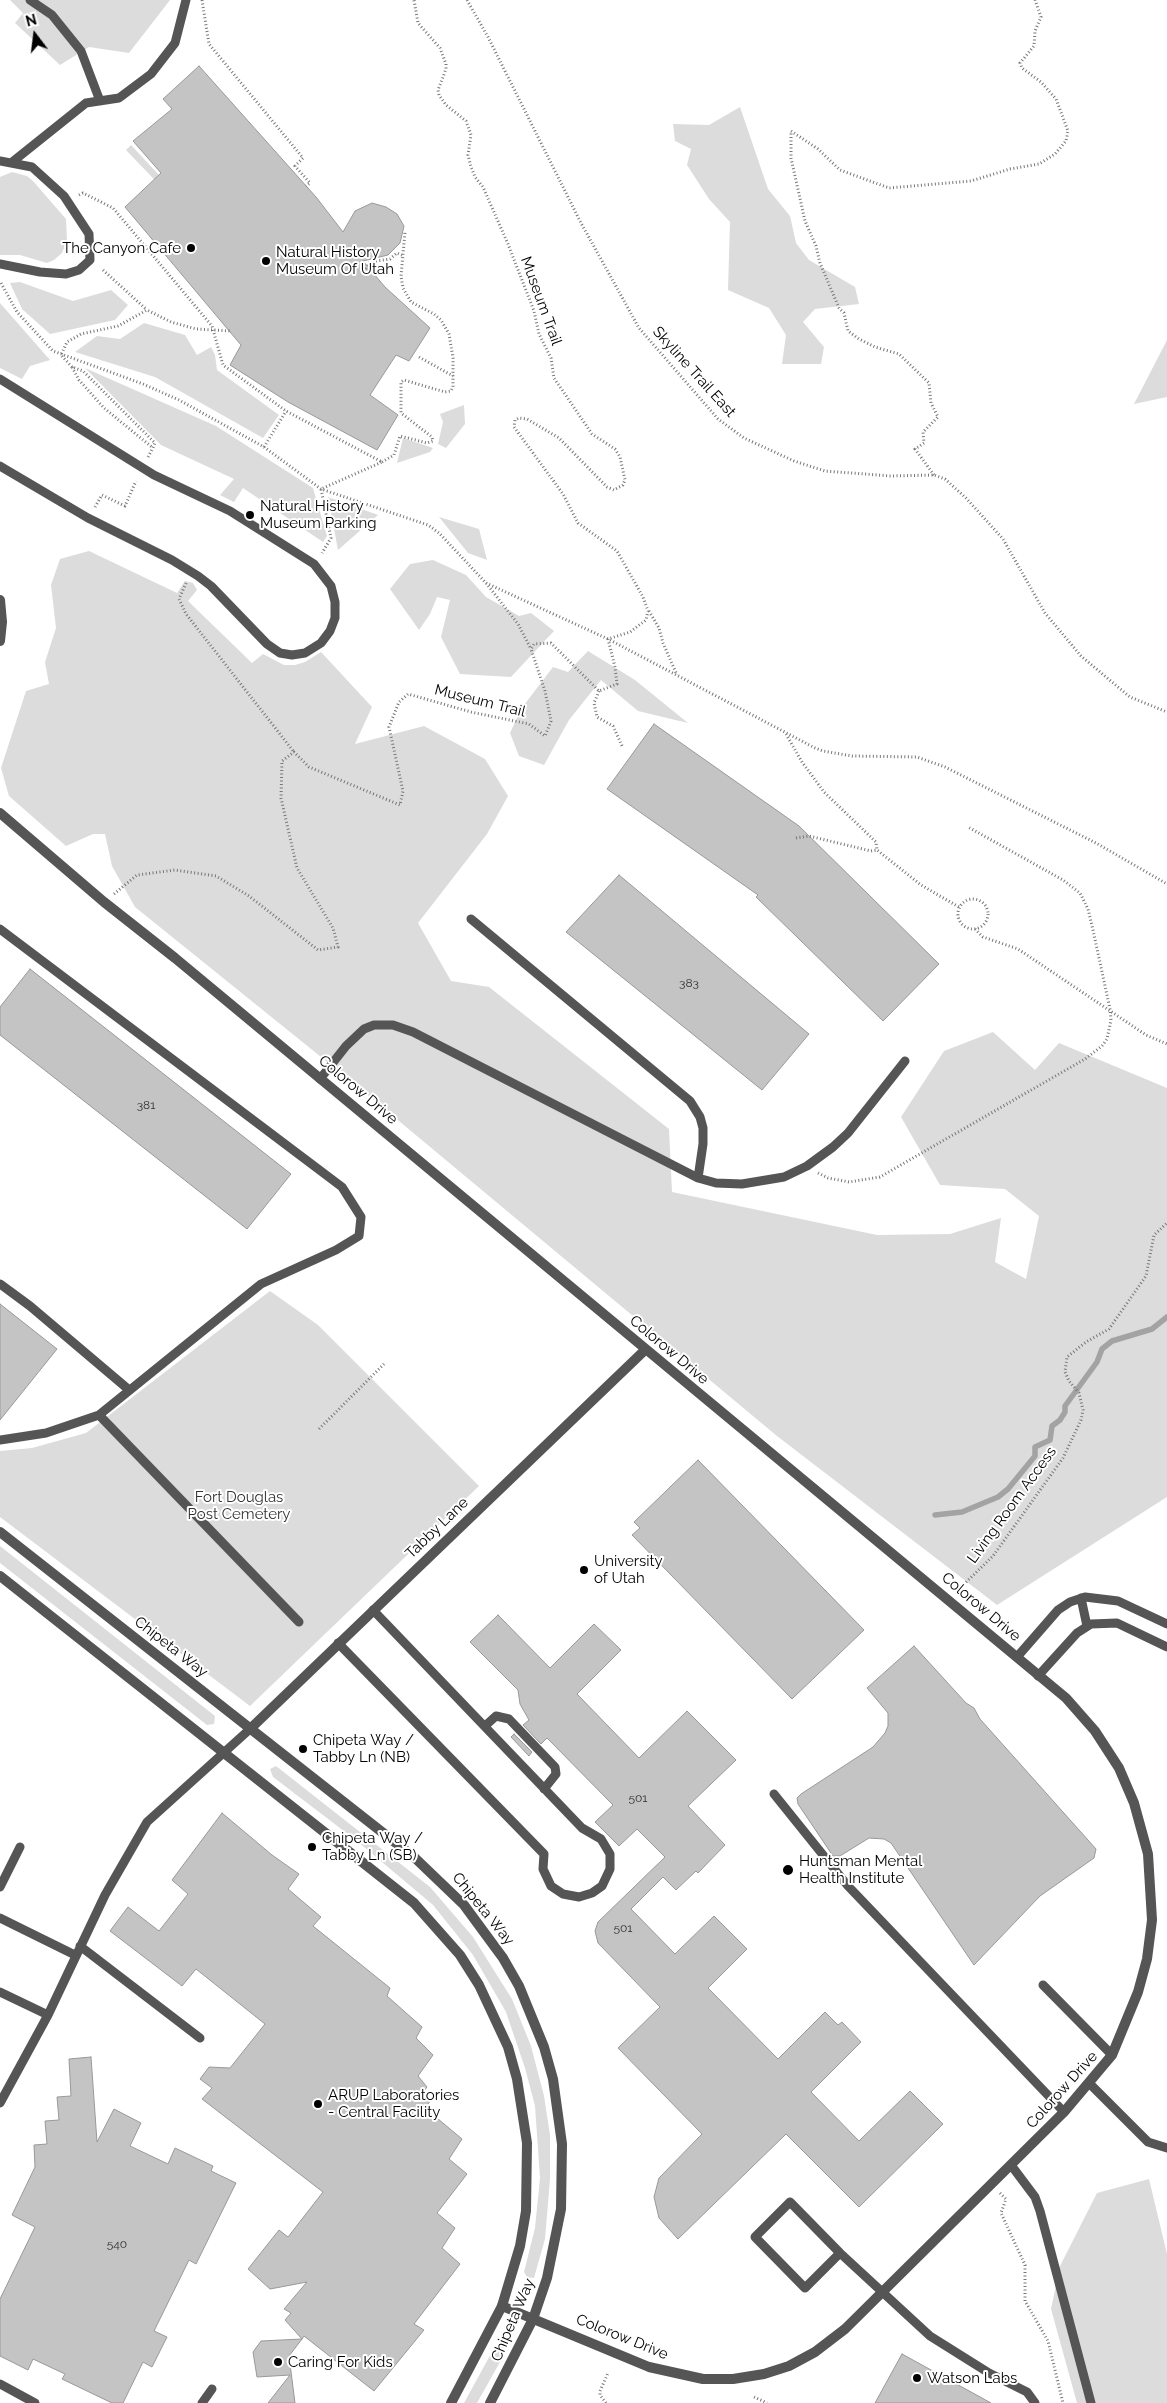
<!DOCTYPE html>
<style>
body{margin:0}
#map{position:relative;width:1167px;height:2403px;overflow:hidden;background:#fff;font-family:Raleway,sans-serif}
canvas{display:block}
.north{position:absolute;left:10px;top:10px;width:50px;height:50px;-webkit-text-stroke:4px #fff;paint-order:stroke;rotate:345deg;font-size:14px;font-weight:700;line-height:20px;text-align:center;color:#000}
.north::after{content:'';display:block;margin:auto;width:18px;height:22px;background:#000;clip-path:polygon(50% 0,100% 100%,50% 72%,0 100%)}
</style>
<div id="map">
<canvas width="1167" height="2403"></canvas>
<div class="north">N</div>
</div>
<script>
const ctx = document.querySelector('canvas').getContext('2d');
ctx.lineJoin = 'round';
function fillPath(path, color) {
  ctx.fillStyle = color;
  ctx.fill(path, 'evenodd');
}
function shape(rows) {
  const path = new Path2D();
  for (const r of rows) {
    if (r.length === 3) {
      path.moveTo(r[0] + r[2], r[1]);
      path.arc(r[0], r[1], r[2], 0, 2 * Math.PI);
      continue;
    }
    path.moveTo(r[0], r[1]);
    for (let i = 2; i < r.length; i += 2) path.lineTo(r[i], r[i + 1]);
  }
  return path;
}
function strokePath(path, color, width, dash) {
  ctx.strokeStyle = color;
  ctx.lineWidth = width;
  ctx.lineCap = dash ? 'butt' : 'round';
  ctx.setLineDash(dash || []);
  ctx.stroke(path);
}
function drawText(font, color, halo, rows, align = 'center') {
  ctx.font = font + ' Raleway,sans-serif';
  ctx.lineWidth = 4;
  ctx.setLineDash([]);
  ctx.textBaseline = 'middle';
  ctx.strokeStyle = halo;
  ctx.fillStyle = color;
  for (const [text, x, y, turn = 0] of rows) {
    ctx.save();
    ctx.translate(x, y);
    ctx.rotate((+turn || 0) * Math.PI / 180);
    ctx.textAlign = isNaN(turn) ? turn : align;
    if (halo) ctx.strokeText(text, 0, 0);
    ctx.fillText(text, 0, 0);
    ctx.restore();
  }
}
fillPath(shape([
 [10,0,170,0,129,53,89,47,60,65,15,23,23,13],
 [740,107,768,189,790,216,796,243,809,260,855,287,859,304,815,309,803,322,824,347,821,364,782,364,786,335,769,308,728,290,730,222,709,199,687,165,691,149,675,141,673,124,709,125],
 [131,145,267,291,264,294,126,150],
 [12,172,27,176,33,181,66,219,67,241,62,253,54,260,47,263,20,255,0,255,0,177],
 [20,282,73,301,111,290,128,305,115,320,50,334,22,309,10,283],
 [0,303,50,360,30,366,22,379,0,368],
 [144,323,185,335,197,355,211,347,215,355,217,370,279,415,263,438,155,377,75,352,97,336,120,339],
 [1167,340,1167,397,1134,404],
 [85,368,216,426,313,488,327,536,323,542,243,488,234,502,220,495,234,479,161,445],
 [464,405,465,424,446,448,438,444,443,422,440,414],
 [403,438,433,448,430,452,397,463],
 [328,497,378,515,338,550],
 [439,517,479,529,487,560,468,553],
 [89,551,177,593,185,581,193,583,197,590,188,601,252,663,263,654,284,665,295,665,305,662,321,652,372,707,355,744,424,726,485,759,508,796,487,834,418,923,451,981,489,987,669,1129,672,1192,877,1235,950,1234,1001,1218,995,1262,1026,1279,1039,1216,1005,1189,940,1185,901,1117,944,1051,993,1032,1035,1070,1059,1043,1167,1088,1167,1497,997,1605,777,1436,357,1086,135,907,112,866,105,834,93,834,66,846,9,796,1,768,26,691,49,684,45,662,56,628,51,585,60,559],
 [433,560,466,575,486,597,519,616,531,613,554,631,511,677,460,674,441,637,450,600,437,597,430,614,419,630,390,589,410,564],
 [588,651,635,680,688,723,638,711,601,680,569,720,544,765,519,756,510,733,521,709,553,667,568,672],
 [270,1291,318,1325,479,1486,250,1706,0,1517,0,1451,32,1448,86,1433],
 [0,1546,215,1716,214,1724,207,1725,0,1563],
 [276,1766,430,1887,473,1937,512,1999,531,2046,544,2096,550,2135,550,2179,545,2239,534,2278,527,2277,524,2272,535,2228,540,2178,535,2106,525,2068,506,2012,473,1955,433,1905,357,1841,273,1777,270,1769],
 [1149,2179,1167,2254,1167,2403,1077,2403,1051,2309,1060,2266,1097,2193],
 [499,2344,504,2346,505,2353,477,2403,464,2403,493,2350]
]), '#dcdcdc');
strokePath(shape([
 [935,1515,962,1512,998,1497,1008,1489,1035,1456,1035,1447,1050,1440,1052,1426,1060,1420,1065,1412,1065,1406,1097,1362,1102,1349,1112,1341,1152,1329,1167,1317]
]), '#a3a3a3', 5.5);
const building = shape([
 [199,66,316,197,343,232,355,211,372,203,386,207,397,214,404,226,400,243,388,255,363,261,385,287,430,328,409,361,396,355,370,395,398,415,377,450,288,402,230,365,241,345,125,207,161,173,133,141,172,109,163,99,199,66],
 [654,724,799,826,939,964,883,1021,756,897,758,895,607,789,654,724],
 [619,875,809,1034,762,1090,566,932,619,875],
 [30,969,291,1174,247,1229,0,1035,0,1007,30,969],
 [0,1304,57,1349,0,1420,0,1304],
 [698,1460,864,1630,792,1699,632,1535,640,1528,634,1522,698,1460],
 [498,1615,550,1668,594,1624,621,1650,577,1694,639,1758,687,1711,736,1760,688,1806,725,1845,698,1873,696,1871,676,1890,663,1877,631,1909,675,1954,714,1916,747,1949,708,1988,778,2059,825,2012,838,2025,842,2022,861,2042,811,2092,859,2141,910,2091,943,2124,859,2207,786,2134,678,2239,659,2218,654,2197,659,2178,702,2134,618,2048,660,2007,598,1943,595,1931,598,1922,665,1857,637,1829,619,1846,595,1822,613,1805,547,1738,541,1744,523,1725,529,1720,520,1704,518,1690,470,1642,498,1615],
 [914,1646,966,1703,974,1708,980,1719,1096,1849,1094,1858,1040,1896,974,1965,891,1843,884,1839,869,1838,840,1856,833,1856,798,1804,797,1798,801,1794,873,1747,885,1733,888,1726,888,1713,867,1688,914,1646],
 [514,1734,532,1752,529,1756,511,1737,514,1734],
 [222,1813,272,1855,299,1874,288,1889,321,1917,313,1926,390,1988,387,1996,422,2027,416,2038,433,2055,418,2076,427,2087,424,2091,431,2100,425,2108,462,2139,449,2159,467,2174,437,2213,455,2228,442,2248,460,2264,414,2324,424,2330,374,2391,304,2336,302,2339,285,2320,291,2313,284,2309,307,2282,270,2289,248,2269,279,2230,288,2237,323,2192,202,2099,212,2088,200,2079,209,2067,230,2068,265,2024,196,1969,182,1986,110,1931,128,1907,159,1931,188,1894,172,1880,222,1813],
 [91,2057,97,2142,114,2109,141,2123,130,2146,168,2164,175,2148,213,2166,211,2171,236,2183,196,2264,189,2260,154,2331,167,2337,152,2367,143,2362,123,2403,112,2403,62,2379,65,2374,33,2359,28,2370,0,2356,0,2299,35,2227,12,2215,35,2167,34,2145,47,2144,45,2121,59,2120,57,2097,71,2096,69,2059,91,2057],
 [302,2339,289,2356,295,2403,268,2403,290,2375,257,2377,253,2352,261,2341,302,2339],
 [902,2354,991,2403,875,2403,902,2354]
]);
fillPath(building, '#c4c4c4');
strokePath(building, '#999', 1);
strokePath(shape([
 [202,0,209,44,303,158,295,166,310,183,306,186],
 [467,0,488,37,581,223,639,328,718,419,744,438,794,461,825,471,891,476,934,475,945,479,966,498,1003,539,1045,613,1081,656,1130,697,1167,712],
 [79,195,83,193,113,208,212,326,223,365,286,411,382,462,321,489,331,538,322,553],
 [366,269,370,262,390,259,397,253,404,256],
 [103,270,147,310],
 [1,283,17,312,53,351,143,384,179,400,264,447,321,489,428,525,439,533,486,583,518,624,531,649],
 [419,357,453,376],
 [72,367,61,355,67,342,81,334,118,326,147,310,171,322,196,329,231,331],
 [264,447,286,411],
 [148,457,153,448,155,443,83,371,72,367,79,380,104,408,153,448],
 [382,462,394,455,400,436,427,443,433,441,432,437,401,413,401,382,404,380,445,392,451,391,453,387,453,358,449,334,441,320,434,314,411,302,403,288,401,276,405,232],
 [934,475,915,449,924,443,923,432,938,417,931,403,929,383,899,354,875,347,859,339,848,331,844,313,839,308,820,263,816,246,805,221,791,158,791,131,818,149,840,170,889,188,971,181,1010,169,1039,164,1055,154,1066,141,1068,131,1056,99,1041,82,1022,68,1020,63,1034,46,1035,31,1041,17,1035,0],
 [95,507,102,495,125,506,136,481],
 [186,583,179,599,186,614,294,752],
 [486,583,608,639,815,748,823,751,852,756,917,757,945,767,1096,843,1167,884],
 [649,611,659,628,663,643,677,675],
 [599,691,594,703,597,717,613,726,623,748],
 [786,734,802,762,824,792,876,842,877,850,921,885,959,907],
 [796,838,809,836,871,851,877,850],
 [114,894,137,875,175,870,216,876,249,896,318,950,338,947,333,928,297,868,281,798,282,761,294,752,309,767,400,805,403,791,389,727,399,702,408,694,471,712,529,724,545,736,551,721,545,691,531,649,534,644,551,643,599,691,617,684,615,667,608,639,630,632,646,620,648,611,643,597,617,551,578,523,563,494,514,427,515,420,519,418,527,419,559,438,607,487,614,490,623,485,625,480,620,457,615,449,592,434,554,378,551,358,539,334,534,311,508,244,483,187,475,177,471,167,468,155,471,135,469,129,466,121,446,105,439,95,438,90,446,69,446,64,440,48,418,23,414,0],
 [973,914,15],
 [975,929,983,937,1018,949,1146,1035,1167,1044],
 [818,1173,828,1178,849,1182,880,1177,1085,1059,1102,1046,1107,1039,1111,1020,1110,1009,1093,930,1088,909,1080,893,1063,880,968,827],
 [319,1429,384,1364],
 [956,1592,993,1556,1063,1458,1081,1420,1083,1410,1079,1393,1069,1381,1065,1372,1067,1357,1086,1342,1109,1329,1146,1276,1154,1235,1167,1223],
 [1000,2193,1006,2199,1001,2213,1025,2265,1025,2301,1048,2341,1063,2403],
 [754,2397,767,2403],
 [606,2403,600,2395,600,2391,608,2373]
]), '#777', 3, [1, 2.5]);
strokePath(shape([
 [30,0,52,15,81,51,100,101],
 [0,161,32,167,64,196,89,234,90,260,79,270,66,274,40,272,0,264],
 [11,163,86,103,119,98,151,74,175,43,186,0],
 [0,379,154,475,230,511,314,564,331,586,335,602,335,618,330,631,321,643,305,653,292,655,280,653,267,644,211,586,198,576,172,560,88,518,0,466],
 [471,919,690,1101,700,1117,703,1128,703,1144,698,1178],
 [0,929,342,1187,361,1217,359,1236,336,1250,261,1284,99,1415,46,1433,0,1440],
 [320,1079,346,1046,364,1029,374,1025,393,1025,413,1032,698,1178,716,1183,742,1184,784,1177,807,1166,833,1147,848,1133,905,1061],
 [0,1284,30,1306,128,1389],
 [99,1415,299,1622],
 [1081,1598,1087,1626],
 [338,1643,544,1854,543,1869,551,1886,563,1894,579,1897,592,1893,602,1886,610,1869,610,1854,601,1839,582,1828,373,1610],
 [1017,1657,1058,1610,1070,1602,1085,1597,1118,1601,1167,1624],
 [1038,1676,1077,1633,1091,1624,1117,1623,1167,1647],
 [485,1726,496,1716,509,1719,555,1767,556,1774,544,1789],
 [774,1794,848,1886,1064,2112],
 [0,1887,20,1847],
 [0,1918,75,1955],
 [80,1946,200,2038],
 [1043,1985,1112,2055],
 [0,1992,48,2015],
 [1090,2084,1148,2142,1167,2148],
 [0,2103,48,2015,105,1895,147,1822,250,1729],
 [1011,2165,1035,2197,1040,2211,1091,2403],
 [840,2253,805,2288,755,2237,790,2202,840,2253,930,2336,989,2373,1027,2392,1035,2403],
 [0,2384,35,2403],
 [202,2403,212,2389]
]), '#555', 9);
strokePath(shape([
 [0,600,2,622,0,641],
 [0,813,104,902,175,958,1066,1698,1095,1731,1119,1768,1134,1803,1148,1854,1152,1920,1147,1959,1138,1992,1112,2055,1064,2112,845,2329,815,2352,789,2366,764,2374,733,2379,703,2379,649,2367,502,2306],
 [250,1729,645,1350]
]), '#555', 10);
strokePath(shape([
 [0,1532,415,1858,464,1905,503,1958,519,1986,544,2047,553,2079,562,2144,561,2209,547,2278,533,2319,490,2403],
 [0,1576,414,1903,460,1955,479,1985,508,2047,517,2079,527,2143,526,2211,520,2246,502,2306,451,2403]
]), '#555', 10);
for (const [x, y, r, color] of [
 [191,248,5,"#000"],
 [266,261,5,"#000"],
 [250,515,5,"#000"],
 [584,1570,5,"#000"],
 [303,1749,5,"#000"],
 [312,1847,5,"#000"],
 [788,1870,6,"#000"],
 [318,2104,5,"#000"],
 [278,2362,5,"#000"],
 [917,2378,5,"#000"]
]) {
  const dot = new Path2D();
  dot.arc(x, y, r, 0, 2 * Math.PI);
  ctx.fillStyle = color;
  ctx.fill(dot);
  strokePath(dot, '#fff', 2);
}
drawText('12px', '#313131', null, [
 ["383",689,983],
 ["381",146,1105],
 ["501",638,1798],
 ["501",623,1928],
 ["540",117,2244]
]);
drawText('15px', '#000', '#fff', [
 ["The Canyon Cafe",181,248,"right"],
 ["Natural History",276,252],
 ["Museum Of Utah",276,269],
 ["Natural History",260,506],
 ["Museum Parking",260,523],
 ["University",594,1561],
 ["of Utah",594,1578],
 ["Chipeta Way /",313,1740],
 ["Tabby Ln (NB)",313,1757],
 ["Chipeta Way /",322,1838],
 ["Tabby Ln (SB)",322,1855],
 ["Huntsman Mental",799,1861],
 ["Health Institute",799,1878],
 ["ARUP Laboratories",328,2095],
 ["- Central Facility",328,2112],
 ["Caring For Kids",288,2362],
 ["Watson Labs",927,2378]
], 'left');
drawText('15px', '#000', '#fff', [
 ["Museum Trail",541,301,70],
 ["Skyline Trail East",694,372,48],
 ["Museum Trail",480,701,14],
 ["Colorow Drive",358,1090,40],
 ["Colorow Drive",669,1350,40],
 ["Living Room Access",1012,1505,-54],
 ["Tabby Lane",437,1528,-44],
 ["Colorow Drive",981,1607,40],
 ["Chipeta Way",171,1647,38],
 ["Chipeta Way",483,1909,51],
 ["Colorow Drive",1062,2090,-48],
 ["Chipeta Way",513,2320,-67],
 ["Colorow Drive",622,2337,22]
]);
drawText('15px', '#333', '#fff', [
 ["Fort Douglas",239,1497],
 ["Post Cemetery",239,1514]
]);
</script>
